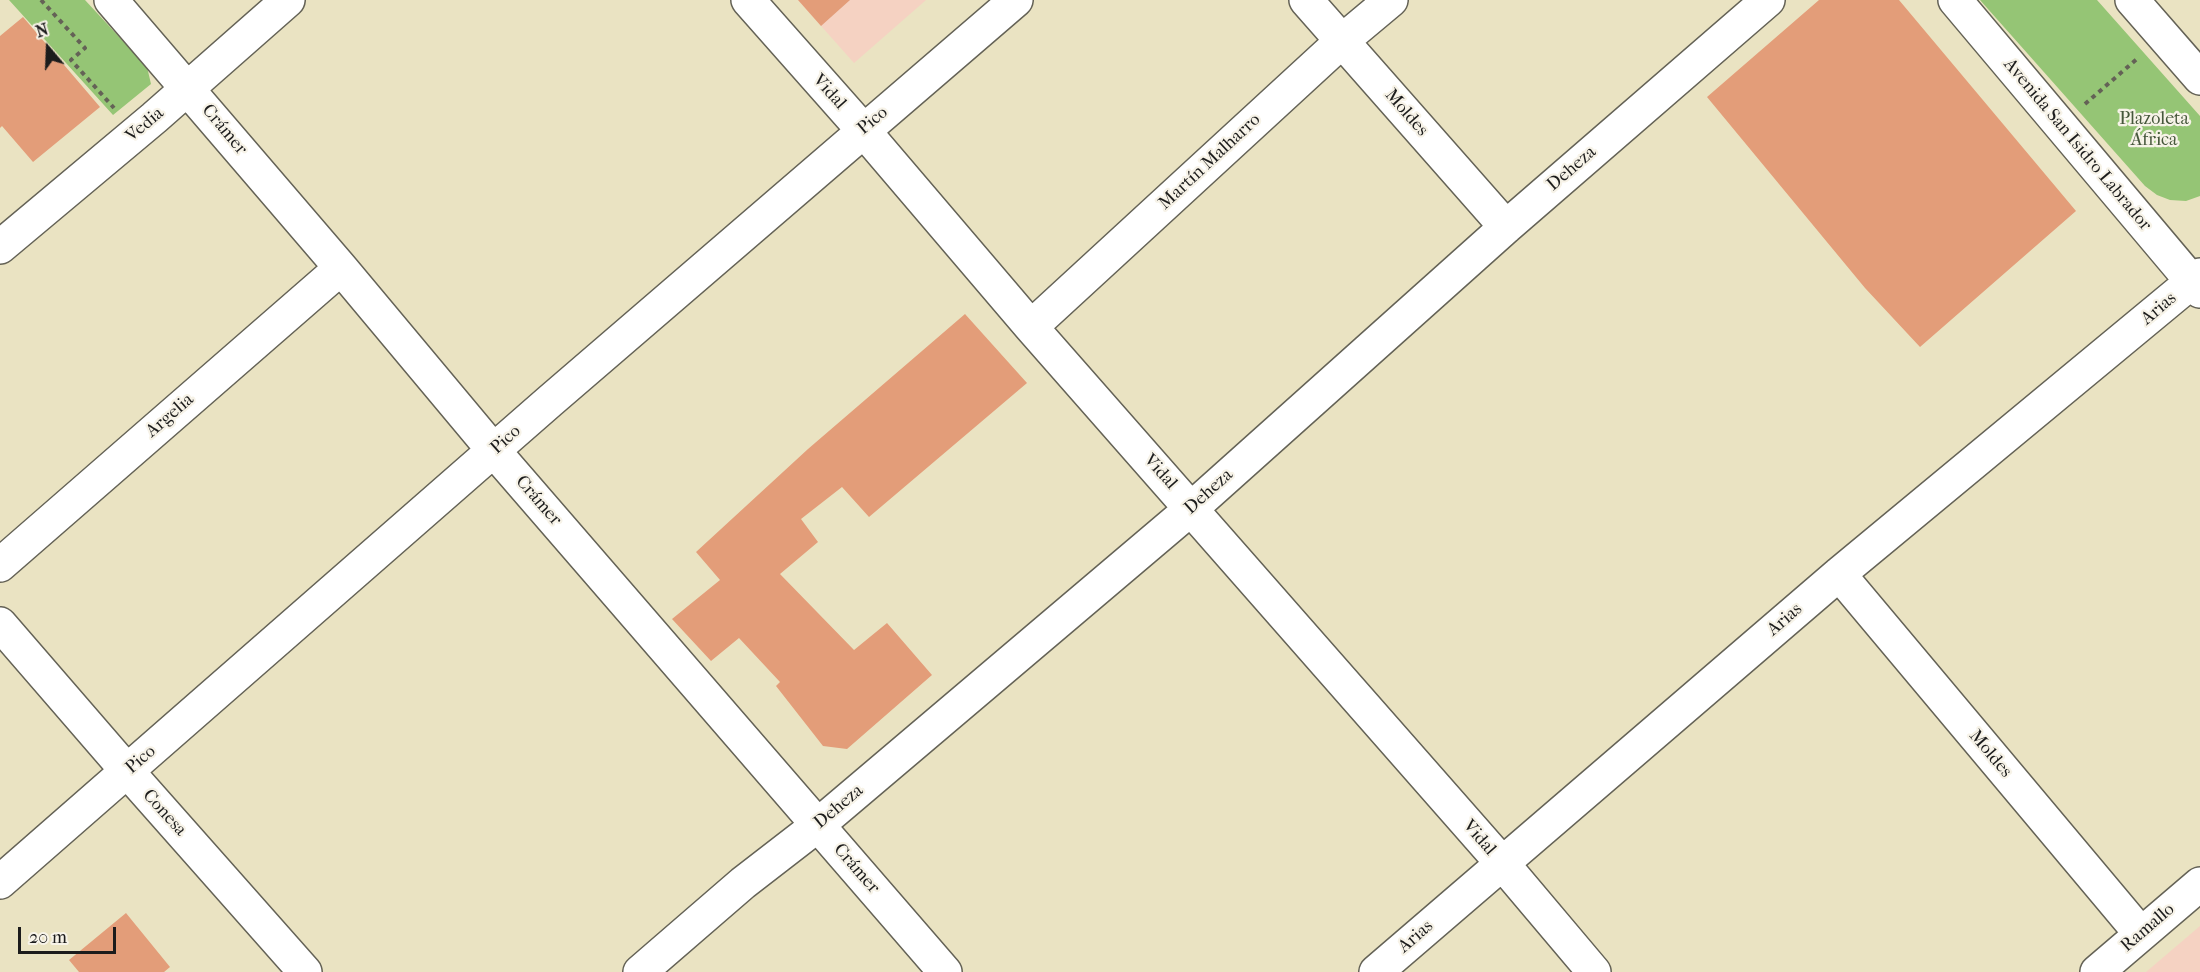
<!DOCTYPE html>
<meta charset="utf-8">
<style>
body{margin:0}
#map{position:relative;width:2200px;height:972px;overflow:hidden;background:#eae3c2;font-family:"IM FELL French Canon",serif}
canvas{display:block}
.north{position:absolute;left:18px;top:18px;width:60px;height:60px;-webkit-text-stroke:4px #f7f3e8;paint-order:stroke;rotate:341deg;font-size:16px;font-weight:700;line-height:24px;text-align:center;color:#1c1c1c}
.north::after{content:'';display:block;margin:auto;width:21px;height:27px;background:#1c1c1c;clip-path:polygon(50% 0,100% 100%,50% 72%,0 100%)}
.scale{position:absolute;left:18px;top:927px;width:98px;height:27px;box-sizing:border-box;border:3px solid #1c1c1c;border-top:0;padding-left:8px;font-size:18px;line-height:21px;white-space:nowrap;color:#1c1c1c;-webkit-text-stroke:4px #f7f3e8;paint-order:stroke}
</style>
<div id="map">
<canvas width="2200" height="972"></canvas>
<div class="north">N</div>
<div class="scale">20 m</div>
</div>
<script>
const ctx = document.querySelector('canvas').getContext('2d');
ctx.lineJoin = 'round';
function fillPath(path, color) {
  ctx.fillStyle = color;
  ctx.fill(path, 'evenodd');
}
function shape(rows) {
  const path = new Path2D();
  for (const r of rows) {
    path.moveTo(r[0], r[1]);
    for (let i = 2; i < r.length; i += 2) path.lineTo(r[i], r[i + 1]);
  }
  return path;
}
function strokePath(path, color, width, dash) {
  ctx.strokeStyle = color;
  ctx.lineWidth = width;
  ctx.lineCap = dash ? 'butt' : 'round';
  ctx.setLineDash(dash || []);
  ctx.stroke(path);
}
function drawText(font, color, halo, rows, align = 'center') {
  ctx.font = font + ' "IM FELL French Canon",serif';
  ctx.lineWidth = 4.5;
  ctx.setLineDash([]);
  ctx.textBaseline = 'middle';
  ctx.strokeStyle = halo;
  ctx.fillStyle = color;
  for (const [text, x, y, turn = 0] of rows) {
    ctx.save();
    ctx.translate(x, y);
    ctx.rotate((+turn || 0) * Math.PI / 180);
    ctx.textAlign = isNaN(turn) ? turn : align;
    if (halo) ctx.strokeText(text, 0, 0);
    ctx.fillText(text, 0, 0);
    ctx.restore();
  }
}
fillPath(shape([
 [798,0,926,0,854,63],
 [2200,926,2200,972,2146,972]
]), '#f5d2c2');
fillPath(shape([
 [9,0,85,0,147,67,151,84,113,115],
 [1980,0,2097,0,2200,116,2200,196,2186,201,2170,200,2157,195,2145,186]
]), '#95c575');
fillPath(shape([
 [798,0,850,0,821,26],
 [1819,0,1899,0,2076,211,1920,347,1865,288,1707,97],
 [23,17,100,107,33,162,2,126,0,128,0,36],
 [965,314,1027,383,869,517,842,487,801,519,818,542,780,574,854,650,887,623,932,675,847,749,823,746,776,686,780,682,739,638,711,661,672,619,720,580,696,552,808,449],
 [126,913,170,967,164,972,79,972,69,960]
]), '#e39d79');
const minor = shape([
 [111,0,341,268,494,451,945,972],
 [748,0,863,130,1031,327,1502,863,1594,972],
 [1306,0,1506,227],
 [1955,0,2200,291],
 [2132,0,2200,78],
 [0,247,154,118,288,0],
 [1031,327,1342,41,1391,0],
 [0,565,341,268],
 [1839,574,2141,934],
 [0,624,128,772,305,972],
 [0,882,550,401,1016,0],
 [640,972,743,883,818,825,1192,508,1506,227,1768,0],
 [1376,972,1839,574,2200,275],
 [2097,972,2200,884]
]);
strokePath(minor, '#646256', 36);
strokePath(shape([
 [41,0,85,48,71,60,114,108],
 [2085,104,2138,58]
]), '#646256', 4, [4.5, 4.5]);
strokePath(minor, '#fff', 33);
drawText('18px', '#1c1c1c', '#f7f3e8', [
 ["Vidal",829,92,48],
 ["Moldes",1406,113,49],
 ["Pico",873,121,-40],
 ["Vedia",145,125,-40],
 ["Crámer",224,130,50],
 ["Avenida San Isidro Labrador",2077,145,50],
 ["Martín Malharro",1210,162,-43],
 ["Deheza",1572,169,-41],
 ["Arias",2159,309,-40],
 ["Argelia",170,416,-41],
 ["Pico",506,440,-42],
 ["Vidal",1160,472,48],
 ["Deheza",1209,492,-42],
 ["Crámer",538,501,49],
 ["Arias",1785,620,-41],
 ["Moldes",1990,754,50],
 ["Pico",141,760,-41],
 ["Deheza",839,807,-40],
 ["Conesa",164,813,48],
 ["Vidal",1479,838,49],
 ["Crámer",856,869,49],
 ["Ramallo",2148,928,-41],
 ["Arias",1416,937,-41]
]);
drawText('18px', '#46573b', '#f7f3e8', [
 ["Plazoleta",2154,120],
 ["África",2154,141]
]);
</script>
